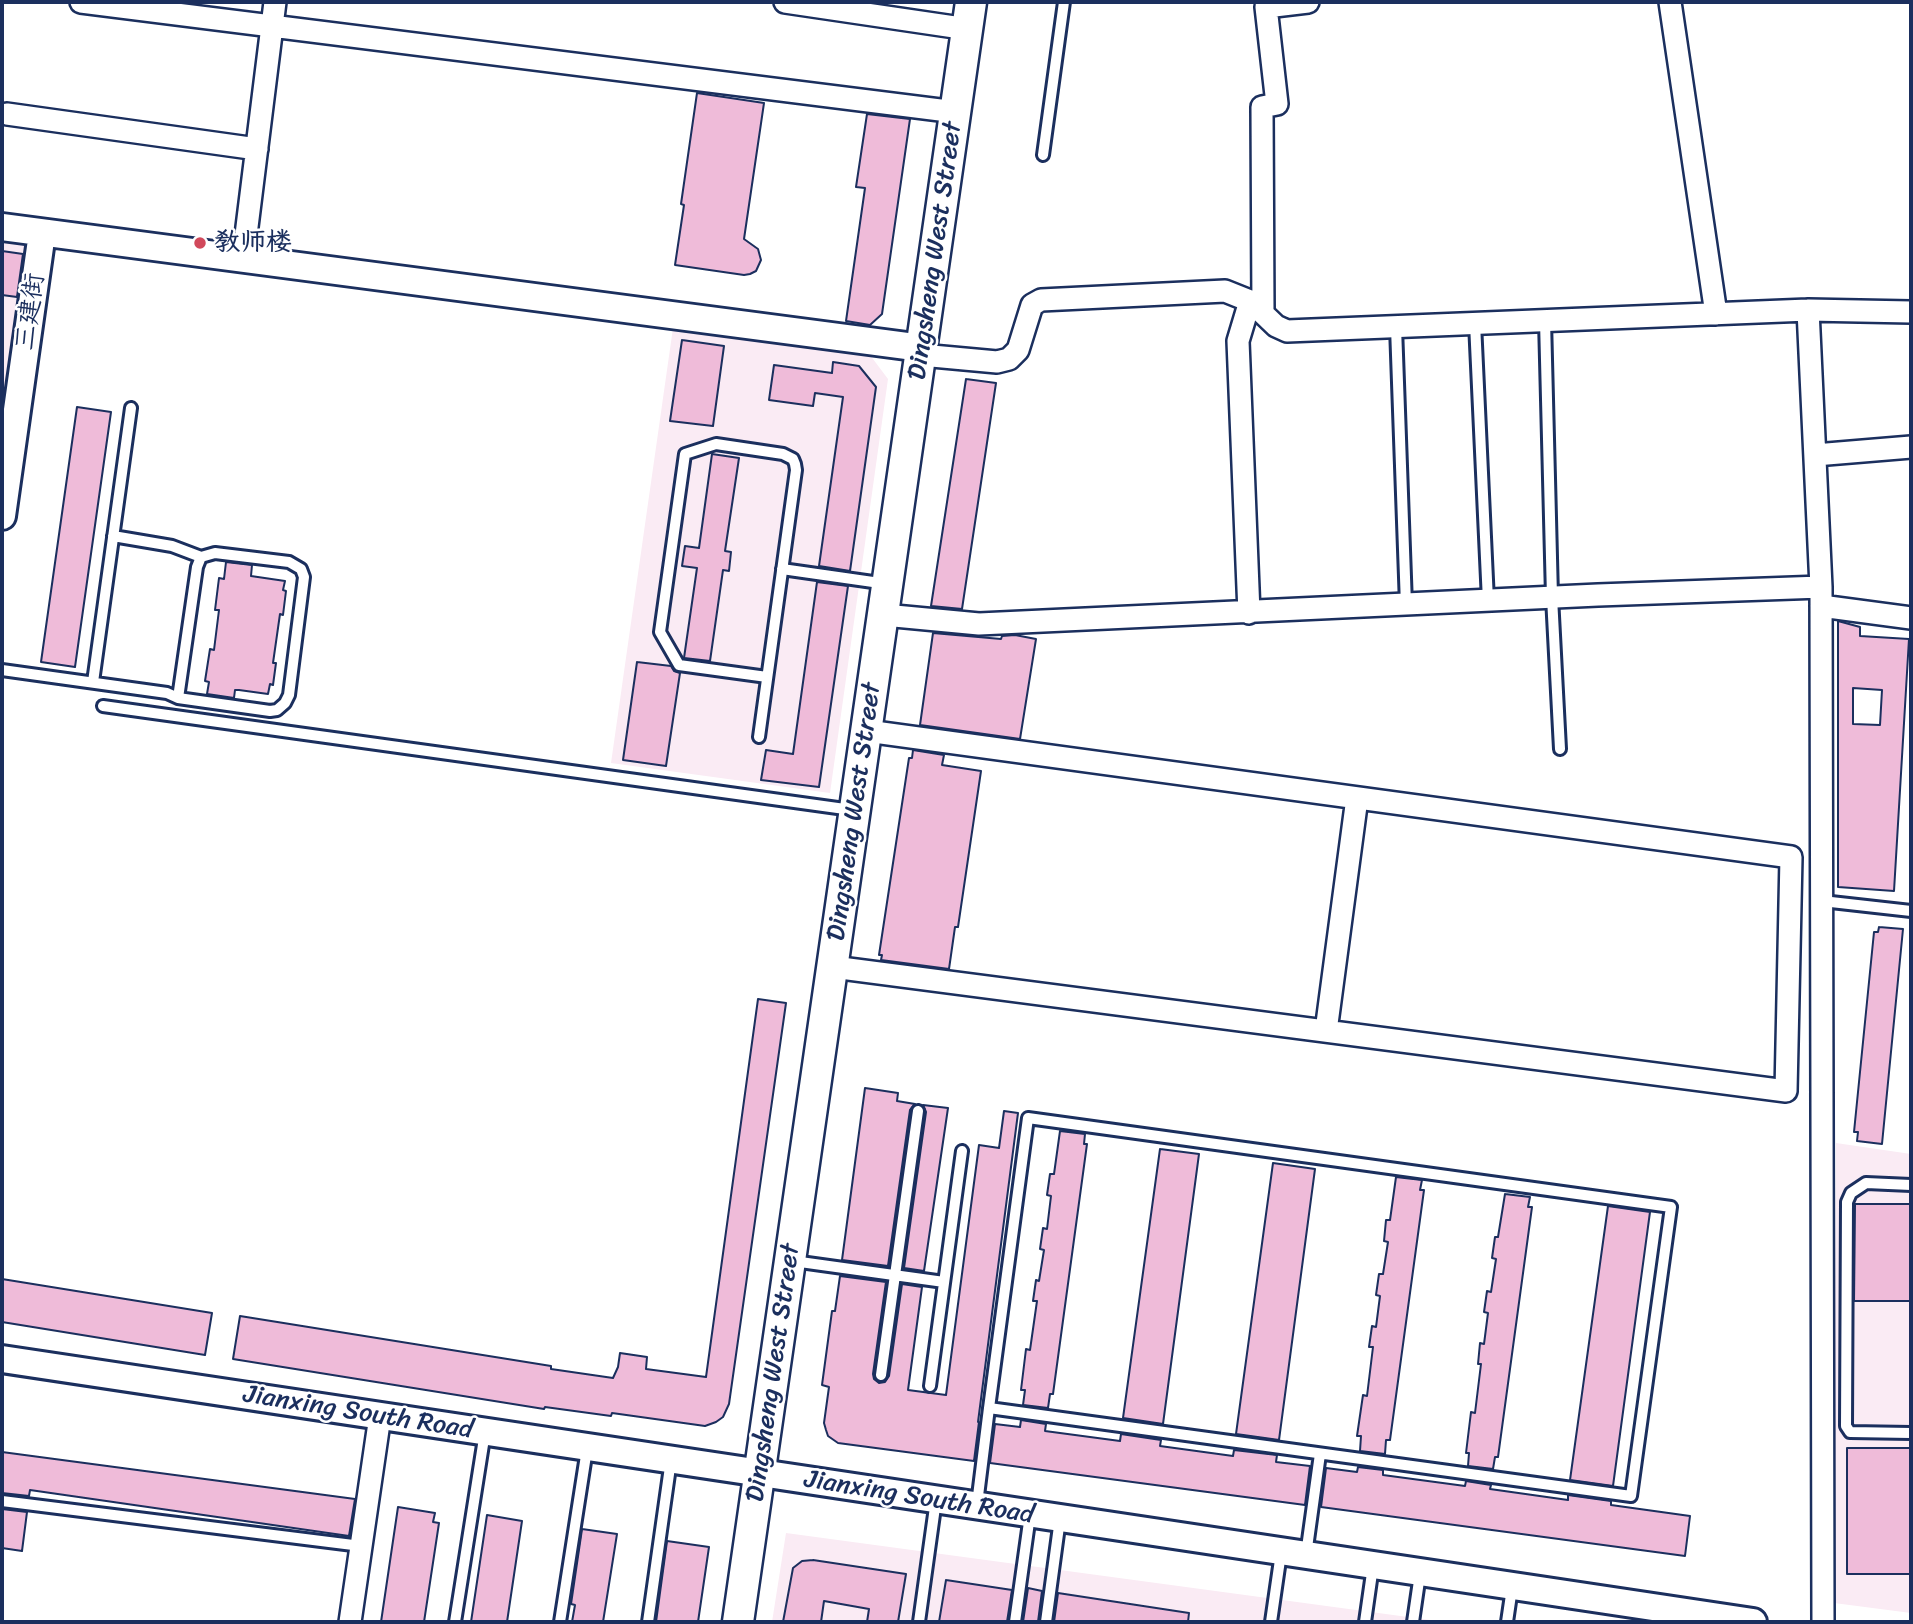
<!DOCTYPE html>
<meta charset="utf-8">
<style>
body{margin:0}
#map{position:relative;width:1913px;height:1624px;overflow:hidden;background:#fff;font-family:Sriracha,sans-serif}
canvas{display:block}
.frame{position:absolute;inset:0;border:4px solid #1b2f5e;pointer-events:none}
</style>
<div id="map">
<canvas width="1913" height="1624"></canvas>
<div class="frame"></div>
</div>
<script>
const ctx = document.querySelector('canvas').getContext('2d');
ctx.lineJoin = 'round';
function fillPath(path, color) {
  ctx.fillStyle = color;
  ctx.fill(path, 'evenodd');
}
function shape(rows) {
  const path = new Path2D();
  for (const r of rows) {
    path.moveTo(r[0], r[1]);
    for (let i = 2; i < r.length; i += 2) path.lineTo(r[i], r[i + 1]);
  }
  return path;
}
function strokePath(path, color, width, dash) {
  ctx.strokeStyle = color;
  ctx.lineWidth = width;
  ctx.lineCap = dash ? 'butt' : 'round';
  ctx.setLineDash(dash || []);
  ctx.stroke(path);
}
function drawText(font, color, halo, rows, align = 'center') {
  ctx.font = font + ' Sriracha,"LXGW WenKai TC",sans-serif';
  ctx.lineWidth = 5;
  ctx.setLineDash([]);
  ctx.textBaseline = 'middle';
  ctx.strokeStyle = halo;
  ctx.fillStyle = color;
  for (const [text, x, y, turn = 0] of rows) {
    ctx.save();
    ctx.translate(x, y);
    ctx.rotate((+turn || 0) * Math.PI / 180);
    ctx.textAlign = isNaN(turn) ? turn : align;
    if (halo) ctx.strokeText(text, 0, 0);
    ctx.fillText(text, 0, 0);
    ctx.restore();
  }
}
fillPath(shape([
 [2,237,29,241,2,440],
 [673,328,870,355,888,379,830,793,611,763],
 [1836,1143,1911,1154,1911,1613,1834,1603],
 [786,1533,1445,1622,772,1622]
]), '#faebf4');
const building = shape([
 [697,93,764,103,744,239,758,249,761,260,756,271,750,274,744,275,675,265,684,205,681,204,697,93],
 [867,114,910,119,882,314,870,325,846,321,865,188,856,187,867,114],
 [2,251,23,254,17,297,2,295,2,251],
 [682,340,724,346,713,426,670,421,682,340],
 [833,362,859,366,876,387,850,571,819,566,843,397,815,393,813,406,769,400,774,365,832,373,833,362],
 [966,379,996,383,962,609,931,606,966,379],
 [77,407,111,412,75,667,41,662,77,407],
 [712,454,739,458,725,551,731,552,729,571,723,570,710,661,684,658,697,568,682,566,685,546,699,548,712,454],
 [226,562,252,565,251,576,285,581,283,590,286,591,283,615,280,614,273,663,276,663,273,685,270,684,268,694,239,690,235,690,234,698,207,694,209,682,205,681,210,649,214,650,219,610,215,610,219,578,224,579,226,562],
 [817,582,848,586,819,787,761,780,766,750,793,754,817,582],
 [1838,621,1860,627,1860,636,1909,639,1894,891,1838,887,1838,621],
 [1853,688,1882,690,1880,725,1853,724,1853,688],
 [933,633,1001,639,1002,636,1015,635,1036,639,1020,739,920,725,933,633],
 [637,662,671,666,674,671,680,673,666,766,623,760,637,662],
 [913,750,944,755,942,765,981,771,958,927,955,927,949,969,881,960,882,955,879,955,909,758,912,758,913,750],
 [1879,927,1903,929,1882,1144,1857,1141,1858,1132,1854,1132,1874,932,1878,932,1879,927],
 [758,999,786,1003,729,1404,723,1417,716,1422,705,1426,612,1413,611,1416,545,1407,544,1409,233,1359,240,1316,551,1366,551,1369,613,1378,618,1367,620,1353,647,1357,646,1369,706,1377,758,999],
 [865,1088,898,1093,897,1101,915,1104,910,1110,888,1266,842,1260,865,1088],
 [923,1105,948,1108,924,1271,904,1268,926,1112,923,1105],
 [1004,1111,1018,1113,978,1422,979,1422,974,1461,838,1443,828,1436,826,1430,824,1423,829,1387,822,1385,832,1311,835,1311,840,1276,886,1282,873,1374,874,1379,879,1383,885,1382,889,1376,902,1284,922,1287,908,1390,946,1395,979,1145,999,1148,1004,1111],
 [1060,1131,1085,1134,1084,1144,1087,1144,1053,1394,1050,1394,1048,1408,1023,1405,1025,1390,1021,1390,1026,1349,1030,1350,1037,1301,1033,1301,1036,1280,1039,1281,1044,1250,1040,1249,1043,1228,1047,1229,1051,1196,1047,1195,1050,1174,1054,1174,1060,1131],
 [1160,1149,1199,1154,1163,1424,1123,1418,1160,1149],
 [1273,1163,1315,1169,1279,1440,1236,1434,1273,1163],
 [1396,1177,1422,1180,1420,1190,1424,1190,1390,1440,1386,1440,1385,1454,1360,1451,1361,1436,1357,1436,1363,1395,1367,1396,1373,1347,1369,1347,1372,1326,1376,1327,1380,1296,1376,1295,1379,1274,1383,1274,1388,1242,1384,1241,1386,1220,1390,1220,1396,1177],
 [1505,1194,1530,1197,1528,1207,1532,1207,1498,1457,1495,1457,1493,1469,1468,1466,1469,1453,1466,1453,1471,1412,1475,1413,1481,1364,1478,1364,1480,1343,1484,1344,1488,1313,1484,1312,1487,1291,1491,1292,1496,1259,1492,1258,1495,1237,1498,1237,1505,1194],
 [1855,1204,1911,1204,1911,1301,1854,1301,1855,1204],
 [1608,1206,1650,1212,1613,1486,1570,1480,1608,1206],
 [2,1279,212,1313,205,1355,2,1322,2,1279],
 [1021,1420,1046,1424,1045,1431,1120,1441,1121,1434,1161,1440,1160,1446,1233,1456,1234,1450,1277,1455,1276,1462,1310,1466,1305,1505,990,1463,995,1424,1020,1427,1021,1420],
 [1847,1448,1911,1448,1911,1574,1847,1574,1847,1448],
 [2,1452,355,1499,349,1536,30,1490,29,1496,2,1493,2,1452],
 [1358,1467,1383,1470,1383,1475,1465,1486,1466,1481,1491,1485,1490,1489,1568,1500,1568,1495,1611,1501,1611,1505,1690,1516,1685,1556,1321,1507,1326,1468,1357,1472,1358,1467],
 [398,1507,435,1513,433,1522,439,1523,424,1622,381,1622,398,1507],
 [2,1509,27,1512,22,1551,2,1548,2,1509],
 [487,1515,522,1521,507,1622,471,1622,487,1515],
 [582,1529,617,1534,603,1622,572,1622,575,1605,571,1604,582,1529],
 [667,1541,709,1547,698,1622,656,1622,667,1541],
 [813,1560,906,1574,898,1622,867,1622,869,1609,824,1601,821,1622,783,1622,793,1568,802,1561,813,1560],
 [946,1580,1012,1590,1007,1622,939,1622,946,1580],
 [1028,1588,1042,1591,1038,1622,1023,1622,1028,1588],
 [1058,1593,1189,1613,1188,1622,1054,1622,1058,1593]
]);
fillPath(building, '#efbbd9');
strokePath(building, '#1b2f5e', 2);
const service = shape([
 [1043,155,1064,2],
 [1545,320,1552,597,1560,749],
 [1475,323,1488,601],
 [1396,327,1406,605],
 [113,536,172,546,201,557],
 [782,569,887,584],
 [2,670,167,693,178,698,270,711,277,710,285,703,289,695,304,577,301,569,289,562,215,553,201,557,197,567,178,698],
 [93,682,131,408],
 [103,706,852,810],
 [759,737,796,470,795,464,793,459,783,454,716,444,685,454,660,632,679,665,767,677],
 [1822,901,1911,911],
 [1911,1185,1866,1183,1851,1193,1847,1202,1846,1426,1850,1432,1911,1433],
 [793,1261,944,1282],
 [881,1375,918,1111],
 [930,1386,962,1151],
 [2,1501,361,1546],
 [977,1504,989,1408,1028,1118,1671,1207,1631,1496,989,1408],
 [1306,1555,1320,1454],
 [455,1622,485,1432],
 [560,1622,587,1449],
 [648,1622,671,1460],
 [919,1622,936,1500],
 [1015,1622,1030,1515],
 [1046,1622,1060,1519],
 [1271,1622,1281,1553],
 [1365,1622,1373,1566],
 [1413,1622,1420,1574],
 [1507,1622,1512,1588]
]);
const minor = shape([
 [81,2,956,112],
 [785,2,968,29],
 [1670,2,1716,314],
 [7,114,257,149],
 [243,259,275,2],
 [1808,310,1821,587,1823,1622],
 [1263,313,1262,107,1277,104,1266,7,1308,2],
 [921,355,997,362,1009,359,1018,350,1032,305,1041,300,1225,291,1250,301,1276,326,1287,331,1808,310,1911,312],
 [1815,455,1911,447],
 [1821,606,1911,618],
 [1249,613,1238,341,1250,301],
 [884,615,979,624,1598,595,1821,587],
 [833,967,1786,1091,1791,857,867,731],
 [1326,1031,1357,798],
 [350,1622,380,1416]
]);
const tertiary = shape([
 [2,227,922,348],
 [2,516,42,233],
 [2,1359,1753,1622]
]);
const secondary = shape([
 [738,1622,971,2]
]);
strokePath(service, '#1b2f5e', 16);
strokePath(minor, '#1b2f5e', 26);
strokePath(tertiary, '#1b2f5e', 32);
strokePath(secondary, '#1b2f5e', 35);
strokePath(service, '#fff', 10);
strokePath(minor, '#fff', 21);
strokePath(tertiary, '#fff', 26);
strokePath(secondary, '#fff', 30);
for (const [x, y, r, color] of [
 [200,243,7,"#d1495b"]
]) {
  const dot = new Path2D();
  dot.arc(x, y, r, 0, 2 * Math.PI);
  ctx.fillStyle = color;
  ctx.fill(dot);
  strokePath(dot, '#fff', 2.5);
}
drawText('bold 26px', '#1b2f5e', '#fff', [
 ["教师楼",214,243]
], 'left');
drawText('26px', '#1b2f5e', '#fff', [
 ["Dingsheng West Street",936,251,-82],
 ["三建街",31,312,-82],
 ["Dingsheng West Street",855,812,-82],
 ["Dingsheng West Street",774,1373,-82],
 ["Jianxing South Road",358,1413,9],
 ["Jianxing South Road",919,1498,9]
]);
</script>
